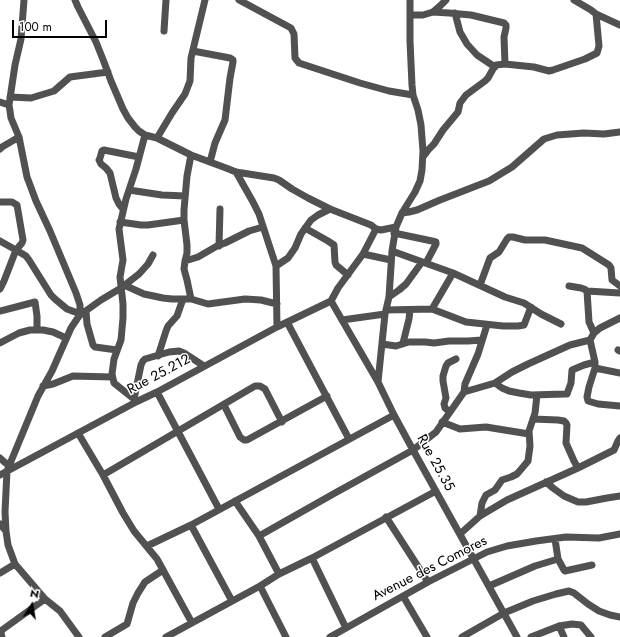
<!DOCTYPE html>
<style>
body{margin:0}
#map{position:relative;width:620px;height:637px;overflow:hidden;background:#fff;font-family:Jost,sans-serif}
canvas{display:block}
.north{position:absolute;left:12px;top:585px;width:40px;height:40px;-webkit-text-stroke:3px #fff;paint-order:stroke;rotate:12deg;font-size:11px;font-weight:700;line-height:16px;text-align:center;color:#000}
.north::after{content:'';display:block;margin:auto;width:14px;height:18px;background:#000;clip-path:polygon(50% 0,100% 100%,50% 72%,0 100%)}
.scale{position:absolute;left:12px;top:20px;width:95px;height:18px;box-sizing:border-box;border:2px solid #000;border-top:0;padding-left:5px;font-size:12px;line-height:14px;white-space:nowrap;color:#000;-webkit-text-stroke:3px #fff;paint-order:stroke}
</style>
<div id="map">
<canvas width="620" height="637"></canvas>
<div class="north">N</div>
<div class="scale">100 m</div>
</div>
<script>
const ctx = document.querySelector('canvas').getContext('2d');
ctx.lineJoin = 'round';
function shape(rows) {
  const path = new Path2D();
  for (const r of rows) {
    path.moveTo(r[0], r[1]);
    for (let i = 2; i < r.length; i += 2) path.lineTo(r[i], r[i + 1]);
  }
  return path;
}
function strokePath(path, color, width, dash) {
  ctx.strokeStyle = color;
  ctx.lineWidth = width;
  ctx.lineCap = dash ? 'butt' : 'round';
  ctx.setLineDash(dash || []);
  ctx.stroke(path);
}
function drawText(font, color, halo, rows, align = 'center') {
  ctx.font = font + ' Jost,sans-serif';
  ctx.lineWidth = 3;
  ctx.setLineDash([]);
  ctx.textBaseline = 'middle';
  ctx.strokeStyle = halo;
  ctx.fillStyle = color;
  for (const [text, x, y, turn = 0] of rows) {
    ctx.save();
    ctx.translate(x, y);
    ctx.rotate((+turn || 0) * Math.PI / 180);
    ctx.textAlign = isNaN(turn) ? turn : align;
    if (halo) ctx.strokeText(text, 0, 0);
    ctx.fillText(text, 0, 0);
    ctx.restore();
  }
}
strokePath(shape([
 [24,0,21,39,15,65,9,105,10,111,11,118,19,137,27,177,36,201,50,231,76,293,80,305,80,315],
 [75,0,78,7,96,42,104,62,111,81,123,109,128,118,135,127,139,131,145,135,157,138,191,155,226,168,236,172,274,178,279,180,292,189,308,198,330,209,371,225,376,229],
 [239,0,291,28,294,34,295,58,299,63,360,83,389,91,413,95],
 [433,12,449,13,471,15,504,23,506,25,506,28,504,37,505,64],
 [455,13,460,32,467,44,477,55,495,67],
 [596,14,620,25],
 [411,15,423,15,433,12,440,6,446,0],
 [164,31,166,0],
 [193,51,230,58,233,60,233,62,230,78,225,120,215,143,210,162],
 [10,97,31,98,54,91,70,77,108,72],
 [0,102,9,105],
 [157,138,172,113,185,94,190,81,191,58,205,0],
 [0,149,2,147,19,137],
 [423,157,429,149,434,144,443,130,458,112,460,103,466,95,485,81,488,78,493,69,496,65,505,64,534,67,549,71,553,70,585,59,597,53,599,46,596,14,591,10,574,0],
 [236,172,253,202,259,214,276,266,277,327],
 [129,190,162,195,185,196],
 [0,202,12,202,17,205,23,240,22,243,16,250,4,281,0,289],
 [123,209,119,204,116,198,110,173,106,168,101,164,99,160,100,158,102,151,104,150,139,157],
 [402,213,409,212,417,210,440,200,489,181,512,167,544,139,557,135,584,133,604,134,620,132],
 [120,222,141,225,148,225,184,220],
 [305,228,328,241,334,245,335,262,336,265,348,275],
 [394,233,432,241,436,242,436,244,426,263],
 [0,241,16,250,26,256,29,260,51,295,55,299,67,309,75,312,81,312],
 [219,246,220,209],
 [392,251,453,273,505,297,524,303,541,314,561,324],
 [363,254,391,260],
 [185,261,198,257,217,246,225,243,249,231,263,227],
 [276,266,288,258,295,248,301,234,311,220,318,215,330,209],
 [124,285,144,294,163,298,172,299,191,299,208,304,245,299,261,300,277,304],
 [480,285,490,258,499,252,507,239,509,237,513,237,525,240,545,240,582,248,609,265,611,268,612,280,620,286],
 [569,286,581,288,584,289,587,291],
 [389,297,399,290,406,284,422,262],
 [191,299,187,280,184,269,185,261,187,253,187,245,184,220,184,210,187,176,191,155],
 [331,301,378,382,394,415,413,450,517,637],
 [331,301,338,288,363,254,376,229,381,230,396,227,402,213,415,192,420,181,422,170,423,151,421,125,418,110,413,95,412,85,410,41,410,0],
 [432,309,466,322,503,326,518,326,524,325,531,307],
 [386,310,432,309,453,273],
 [0,311,35,302,37,316,37,330],
 [86,311,87,324,93,345,95,347,117,350],
 [342,320,385,314],
 [287,322,349,439],
 [594,333,589,322,587,291,620,293],
 [590,340,595,362],
 [0,343,19,333,30,330,43,330,53,332,66,338],
 [403,343,409,319,410,310],
 [382,344,396,346,409,342,425,342,434,343,449,341,468,341,482,340],
 [618,350,620,351],
 [158,356,166,331,168,326,177,316,183,299],
 [595,368,620,373],
 [378,382,385,314,389,297,392,251,396,227],
 [495,383,502,388,509,391,519,393,531,395,565,394,567,394,571,383,572,370,584,365,595,362,595,368,589,387,587,397,588,401,598,404,620,406],
 [43,386,53,384,73,376,112,377],
 [157,392,219,509],
 [464,392,465,384,478,354,487,325],
 [134,399,141,365,143,361,145,359,169,352,179,351,184,353,204,366],
 [136,402,134,399,114,383,112,374,114,359,121,340,123,318,123,304,120,277,123,260,119,229,126,199,136,169,145,135],
 [224,405,240,437,244,440,247,440,327,396],
 [450,412,445,408,444,404,446,398,443,381,443,376,446,366,448,363,456,359],
 [533,419,558,420,564,421,566,423,567,425,566,443,574,461,578,468],
 [442,422,460,429,486,427,529,434],
 [78,433,103,475,123,513,134,531,157,559,192,623],
 [0,458,9,466],
 [0,475,136,402,157,392,277,327,331,301],
 [103,475,255,386,260,386,265,389,282,422],
 [546,482,553,488,564,496,578,502,586,502,607,498,620,496],
 [235,501,259,536,279,574],
 [480,516,482,503,486,495,495,490,502,480,511,477,517,474,523,467,528,461,530,446,529,431,535,413,537,395],
 [386,517,428,582],
 [0,524,6,531,8,545,15,564,45,599,60,611,79,637],
 [191,525,232,601],
 [6,531,5,512,7,471,38,396,52,371,71,328,77,319,80,315,101,300,121,288,139,274,148,264,153,255],
 [460,534,480,516,507,500,578,468,614,450,618,441,620,438],
 [259,536,335,493,413,450,436,432,464,392,495,383,512,372,528,364,570,345,590,340,594,333,600,328,620,318],
 [147,546,191,525,394,415],
 [312,558,346,628],
 [558,559,564,570,565,571,592,565],
 [0,573,15,564],
 [260,586,286,637],
 [489,586,535,566,558,559,555,539],
 [403,596,427,637],
 [559,626,564,637],
 [2,637,1,633,2,630,45,599],
 [105,637,127,624,133,603,138,593,145,582,163,570],
 [166,637,260,586,279,574,312,558,436,491],
 [330,637,428,582,487,552,507,546,536,541,566,537,599,538,620,534],
 [462,637,504,613,533,601,556,594,569,591,574,593,588,604,599,611,610,615,620,617],
 [531,637,559,626,572,624,581,625,591,637]
]), '#515151', 7);
drawText('14px', '#000', '#fff', [
 ["Rue 25.212",159,375,-28],
 ["Rue 25.35",435,463,61],
 ["Avenue des Comores",430,569,-27]
]);
</script>
